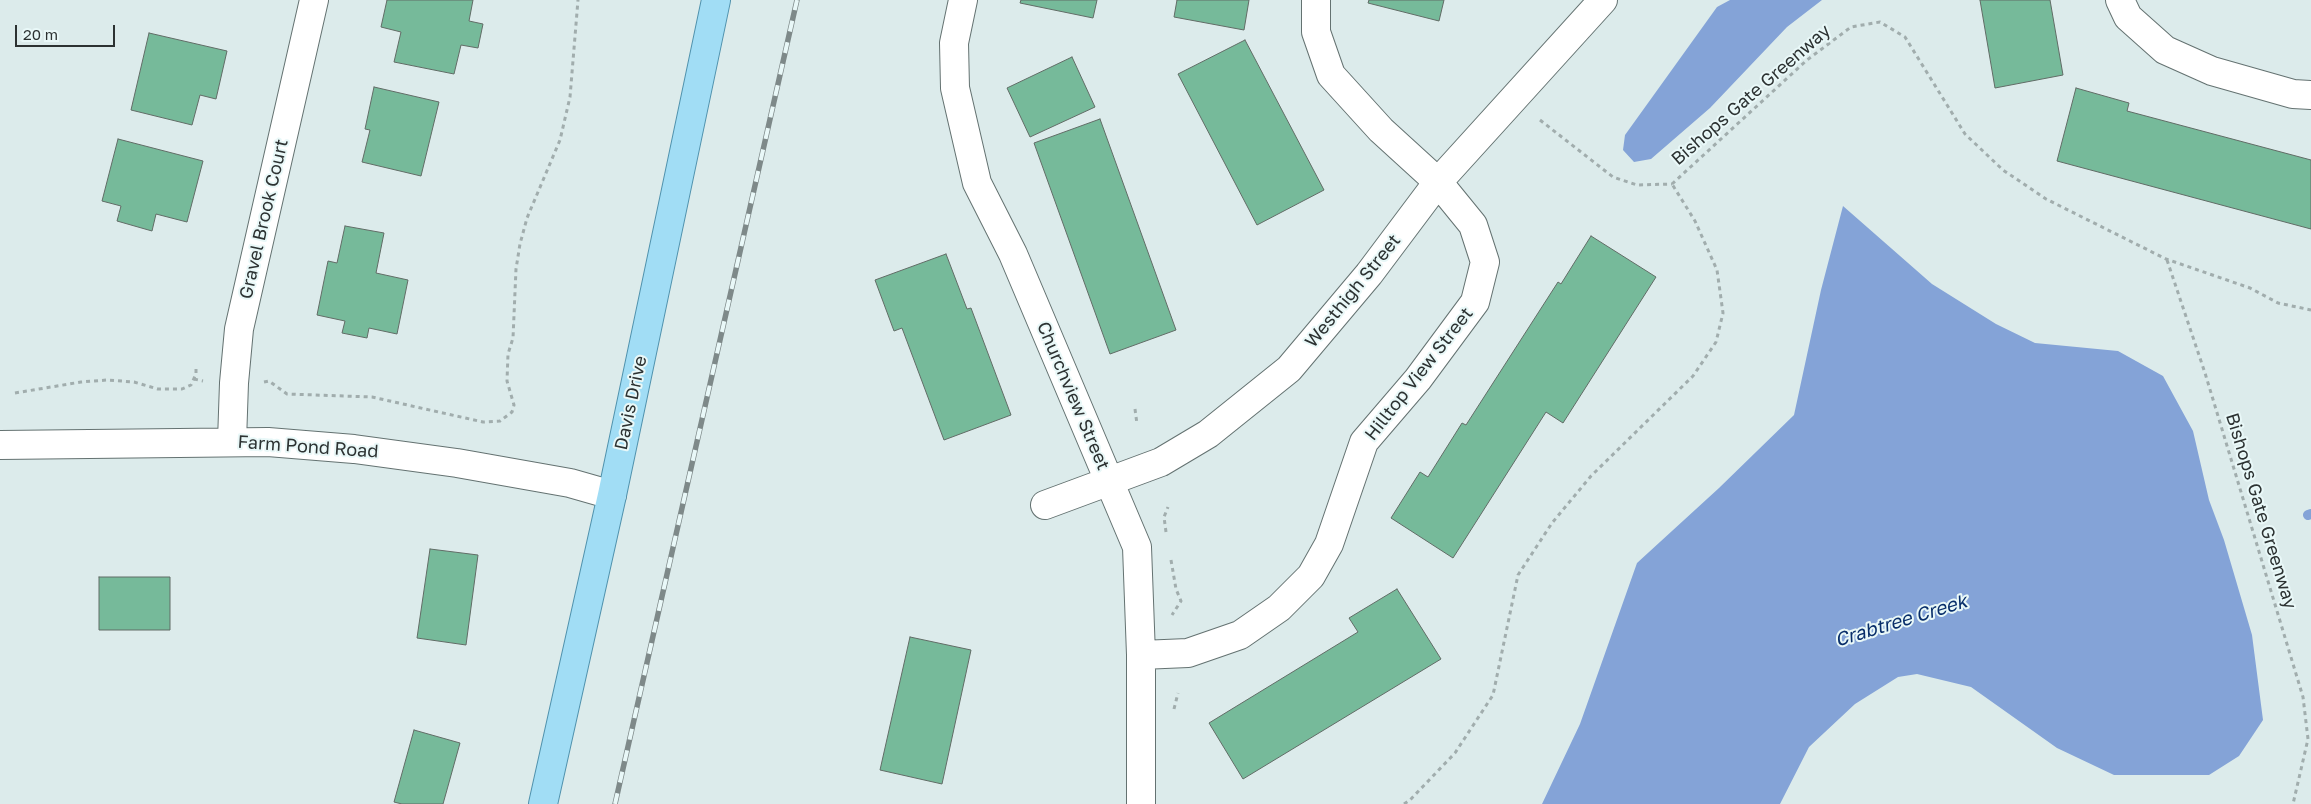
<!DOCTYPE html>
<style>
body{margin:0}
#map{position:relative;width:2311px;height:804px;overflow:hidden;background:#dcebeb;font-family:"Golos Text",sans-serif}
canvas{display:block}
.scale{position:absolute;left:15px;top:25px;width:100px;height:22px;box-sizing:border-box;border:2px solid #2c3232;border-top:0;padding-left:6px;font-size:15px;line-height:18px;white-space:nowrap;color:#2c3232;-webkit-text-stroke:4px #e9f8f8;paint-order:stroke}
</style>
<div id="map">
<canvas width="2311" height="804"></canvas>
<div class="scale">20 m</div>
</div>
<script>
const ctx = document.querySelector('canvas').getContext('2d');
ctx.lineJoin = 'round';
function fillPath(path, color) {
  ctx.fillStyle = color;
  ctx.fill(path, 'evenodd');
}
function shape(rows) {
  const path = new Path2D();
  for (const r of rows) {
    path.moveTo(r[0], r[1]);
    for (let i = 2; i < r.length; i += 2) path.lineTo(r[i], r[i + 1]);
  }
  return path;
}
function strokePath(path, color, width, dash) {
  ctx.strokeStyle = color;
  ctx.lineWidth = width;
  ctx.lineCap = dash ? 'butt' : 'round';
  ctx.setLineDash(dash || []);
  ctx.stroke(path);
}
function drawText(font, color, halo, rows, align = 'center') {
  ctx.font = font + ' "Golos Text",sans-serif';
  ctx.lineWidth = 4;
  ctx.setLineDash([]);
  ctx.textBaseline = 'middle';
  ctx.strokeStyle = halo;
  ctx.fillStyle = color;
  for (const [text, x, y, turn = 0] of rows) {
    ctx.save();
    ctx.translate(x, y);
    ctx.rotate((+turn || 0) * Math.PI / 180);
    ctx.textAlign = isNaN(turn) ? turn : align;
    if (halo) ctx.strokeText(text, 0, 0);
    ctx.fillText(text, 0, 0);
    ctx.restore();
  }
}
fillPath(shape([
 [1730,0,1822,0,1787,27,1710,108,1651,159,1634,162,1623,150,1625,135,1717,7],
 [1843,206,1932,284,1996,324,2035,343,2118,351,2163,376,2193,431,2209,500,2224,540,2252,635,2263,720,2239,756,2209,775,2114,775,2057,748,1971,687,1917,674,1898,677,1855,704,1809,747,1780,804,1542,804,1580,724,1637,563,1719,488,1794,415,1821,290]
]), '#84a3d7');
strokePath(shape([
 [2308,515,2311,514]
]), '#84a3d7', 10);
const building = shape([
 [387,0,473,0,469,21,483,24,478,48,461,45,454,74,394,62,401,32,381,27,387,0],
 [1021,0,1097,0,1093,18,1020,3,1021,0],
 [1177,0,1249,0,1244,30,1174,17,1177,0],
 [1369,0,1444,0,1439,21,1368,3,1369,0],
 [1980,0,2050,0,2063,75,1995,88,1980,0],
 [149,33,227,51,216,99,200,95,192,125,131,110,149,33],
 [1245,40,1324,190,1257,225,1178,74,1245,40],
 [1072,57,1095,107,1030,137,1007,88,1072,57],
 [374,87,439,102,421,176,362,162,370,130,365,129,374,87],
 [2076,88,2129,103,2127,111,2311,160,2311,229,2057,161,2076,88],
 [1100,119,1176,330,1110,354,1034,143,1100,119],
 [118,139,203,161,187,222,156,214,152,231,117,221,121,206,102,201,118,139],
 [345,226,384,233,376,273,408,280,397,334,369,328,367,338,342,333,345,321,317,315,328,261,337,263,345,226],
 [1591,236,1656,277,1563,423,1546,412,1453,558,1391,518,1420,472,1428,477,1462,423,1466,425,1558,282,1561,284,1591,236],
 [946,254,967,309,971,308,1011,415,944,440,902,328,894,331,875,280,946,254],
 [430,549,478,555,466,645,417,638,430,549],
 [99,577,170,577,170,630,99,630,99,577],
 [1397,589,1441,659,1243,779,1209,723,1358,632,1349,618,1397,589],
 [910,637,971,650,942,784,880,770,910,637],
 [414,730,460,743,443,804,402,804,394,802,414,730]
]);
fillPath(building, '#76ba9a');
strokePath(building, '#616c66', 1);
const minor = shape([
 [963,0,954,43,955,88,977,183,1013,254,1137,547,1141,655,1141,804],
 [2120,0,2128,17,2165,50,2212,71,2293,94,2311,95],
 [232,441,234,383,239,329,314,0],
 [0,445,268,442,354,449,457,463,570,483,612,495],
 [1045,505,1161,462,1208,434,1289,369,1369,274,1438,182,1603,0],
 [1141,655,1188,653,1240,635,1279,608,1311,576,1329,544,1364,442,1418,379,1475,302,1485,262,1473,225,1438,182,1381,130,1331,75,1316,32,1316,0]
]);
const primary = shape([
 [543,804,612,495,716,0]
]);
strokePath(minor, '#647271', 30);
strokePath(primary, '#5092ad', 30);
strokePath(shape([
 [1540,120,1613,177,1637,185,1672,184],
 [1672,184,1807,60,1851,27,1880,22,1905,37,1965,134,2003,170,2046,199,2166,259,2250,288,2278,303,2311,310],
 [2167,260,2205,373,2303,697,2308,739,2293,804],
 [194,379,203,381],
 [264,382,269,381,287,394,372,397,483,422,500,421,512,412,514,405,507,381,508,354,513,338,516,269,520,244,527,218,560,140,570,97,578,0],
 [15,393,81,382,107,380,134,382,158,389,182,389,191,385,196,374,196,366],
 [1135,409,1137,424],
 [1166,532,1164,517,1168,507],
 [1171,560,1176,589,1181,601,1172,615],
 [1174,709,1178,693],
 [1404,804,1410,800,1455,753,1493,695,1518,575,1552,523,1591,476,1693,376,1716,342,1723,313,1717,270,1695,221,1672,184]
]), '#a1adad', 3, [4, 4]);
strokePath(minor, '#fff', 28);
strokePath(primary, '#a1ddf5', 28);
const rail = shape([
 [615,804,797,0]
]);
strokePath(rail, '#7e8989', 5.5);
strokePath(rail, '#e9f8f8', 4, [11]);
drawText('18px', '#2c3232', '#e9f8f8', [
 ["Bishops Gate Greenway",1751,95,-41],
 ["Gravel Brook Court",264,219,-77],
 ["Westhigh Street",1353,291,-51],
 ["Hilltop View Street",1419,374,-52],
 ["Churchview Street",1073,396,67],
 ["Davis Drive",631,403,-78],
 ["Farm Pond Road",308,447,4],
 ["Bishops Gate Greenway",2261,511,73]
]);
drawText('italic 19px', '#082e6a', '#e9f8f8', [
 ["Crabtree Creek",1901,621,-17]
]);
</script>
